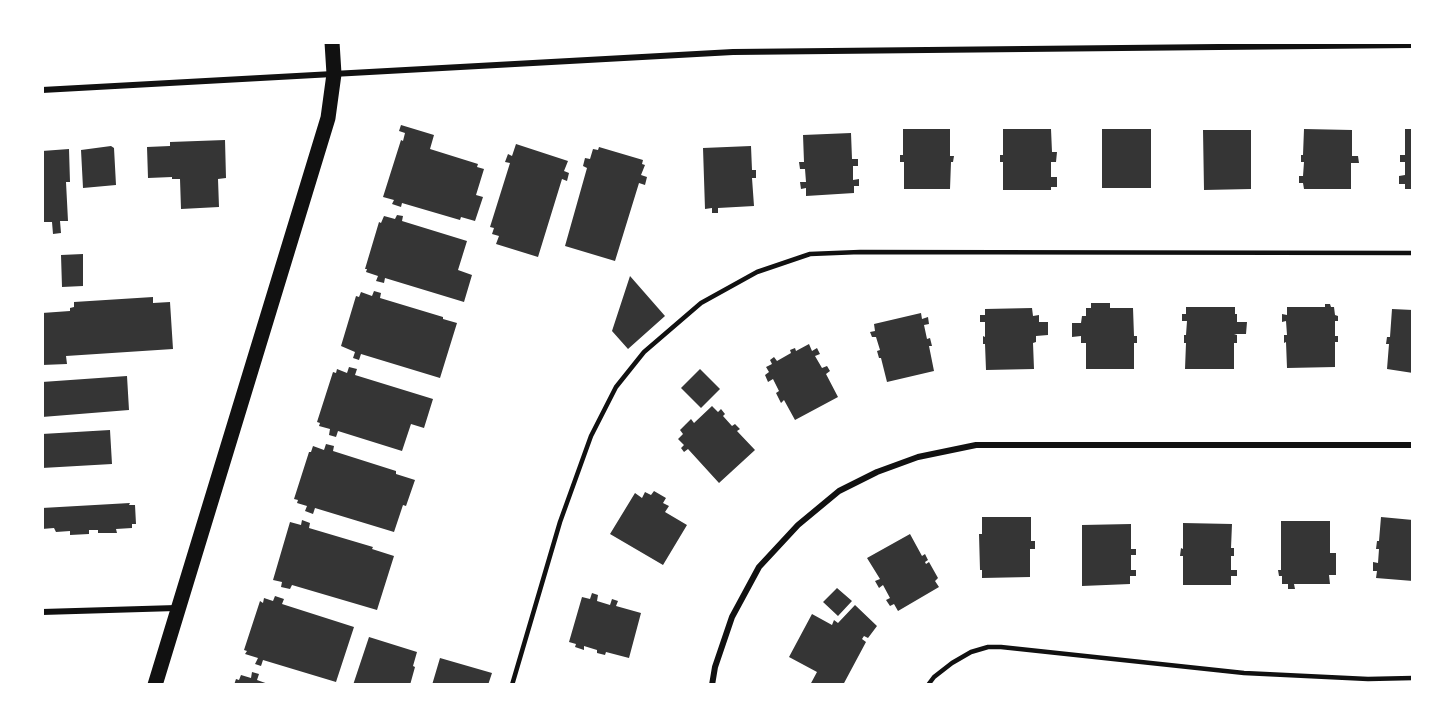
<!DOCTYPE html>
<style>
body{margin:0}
#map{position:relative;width:1455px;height:727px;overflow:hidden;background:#fff;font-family:Signika,sans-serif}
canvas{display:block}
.frame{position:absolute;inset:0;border:44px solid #fff;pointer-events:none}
</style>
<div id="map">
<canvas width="1455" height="727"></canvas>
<div class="frame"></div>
</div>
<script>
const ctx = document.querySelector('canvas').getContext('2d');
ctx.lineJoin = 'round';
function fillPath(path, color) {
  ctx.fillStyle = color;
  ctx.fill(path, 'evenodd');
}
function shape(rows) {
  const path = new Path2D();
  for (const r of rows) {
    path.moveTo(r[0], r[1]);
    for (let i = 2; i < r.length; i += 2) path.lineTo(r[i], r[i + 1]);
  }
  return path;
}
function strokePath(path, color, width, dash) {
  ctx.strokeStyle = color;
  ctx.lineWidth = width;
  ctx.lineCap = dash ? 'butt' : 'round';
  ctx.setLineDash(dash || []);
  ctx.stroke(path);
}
fillPath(shape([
 [401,125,434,135,430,149,478,164,477,167,484,169,476,195,483,197,475,221,461,217,460,220,402,203,401,207,392,204,394,200,383,197,401,140,403,141,405,133,399,131],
 [903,129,950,129,950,156,954,156,953,162,951,162,950,189,904,189,904,162,900,162,900,155,903,155],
 [1003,129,1051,129,1052,152,1057,152,1056,162,1051,162,1051,177,1057,177,1057,187,1051,187,1051,190,1003,190,1003,162,1000,162,1000,155,1003,155],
 [1102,129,1151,129,1151,188,1102,188],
 [1304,129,1352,130,1352,156,1358,156,1359,163,1351,163,1351,189,1304,189,1303,183,1299,183,1299,176,1303,176,1304,162,1301,162,1301,155,1303,155],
 [1405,129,1413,129,1413,189,1405,189,1405,184,1399,184,1399,176,1405,175,1405,162,1400,162,1400,155,1405,155],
 [1203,130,1251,130,1251,189,1204,190],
 [851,133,852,159,858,159,858,166,853,166,853,180,859,179,859,186,854,186,854,193,806,196,806,188,801,189,800,182,806,182,805,169,800,169,799,162,804,162,803,135],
 [225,140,226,178,218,179,219,207,181,209,180,179,172,179,172,177,148,178,147,147,170,146,170,142],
 [516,144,568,161,564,171,569,173,567,181,562,179,538,257,496,244,499,236,492,234,494,228,490,227,510,163,505,162,508,154,512,156],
 [111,146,114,148,116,185,83,188,81,150],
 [751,146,752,170,756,170,756,178,752,178,754,206,718,208,718,213,712,213,712,208,705,209,703,148],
 [599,147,643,160,642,164,645,165,641,175,647,177,645,185,639,183,615,261,565,246,587,168,583,166,585,158,590,159,593,149,598,150],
 [69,149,70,182,66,182,68,221,60,221,61,233,53,234,52,222,42,222,42,151],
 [397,215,403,216,402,221,467,241,458,270,472,275,464,302,385,278,384,283,376,281,378,276,366,272,367,269,365,269,379,222,381,223,384,216,395,219],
 [83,254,83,286,62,287,61,255],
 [630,276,665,316,628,349,612,331],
 [374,291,381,293,380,298,443,317,443,319,457,323,440,378,361,354,359,360,353,358,355,352,341,346,356,296,359,297,361,292,372,296],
 [153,297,153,303,170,302,173,349,66,356,67,364,42,365,42,313,70,311,70,308,74,307,74,302],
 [1091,303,1110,303,1110,308,1133,308,1134,336,1137,336,1137,343,1134,343,1134,369,1086,369,1086,343,1081,343,1081,336,1072,337,1072,323,1081,323,1082,316,1086,316,1086,308,1091,308],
 [1325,304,1330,304,1331,307,1334,307,1335,315,1338,316,1338,321,1335,321,1335,336,1338,336,1338,342,1335,342,1335,367,1287,368,1286,342,1284,343,1284,335,1287,335,1286,321,1282,322,1282,314,1287,315,1287,307,1325,307],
 [1186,307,1235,307,1235,314,1237,314,1237,322,1247,322,1246,334,1234,334,1237,335,1237,343,1234,343,1234,369,1185,369,1186,343,1184,343,1184,335,1186,335,1187,321,1182,321,1182,314,1186,314],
 [1032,308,1033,316,1039,315,1039,322,1048,322,1048,335,1036,336,1036,342,1033,343,1034,369,986,370,985,344,983,344,983,336,985,337,985,322,980,322,980,315,985,315,985,309],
 [1392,309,1413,310,1413,373,1387,369,1389,344,1386,344,1387,337,1390,337],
 [921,313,922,319,928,317,929,324,924,325,927,339,930,338,932,346,929,346,934,371,887,382,881,358,879,358,877,351,880,350,876,337,872,337,870,332,875,331,874,324],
 [809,344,812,351,817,348,820,354,815,356,822,368,827,366,830,371,826,374,838,397,795,420,784,400,781,403,776,393,779,391,773,379,768,382,765,375,769,372,766,367,772,364,770,360,774,357,777,361,791,353,790,350,795,348,796,351],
 [349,367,357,369,355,375,433,399,424,428,411,424,402,451,338,431,336,437,329,435,330,429,319,426,320,423,317,422,333,372,336,373,337,369,347,373],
 [700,369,720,389,701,408,681,388],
 [127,376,129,410,42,417,42,382],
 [712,406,718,412,721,409,725,414,723,416,732,426,735,424,740,429,737,431,755,450,719,483,688,449,684,452,681,448,684,445,678,439,683,434,680,430,691,419,694,423],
 [110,430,112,464,42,468,42,434],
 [326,444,334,446,333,451,396,471,396,474,415,480,406,506,403,505,394,532,315,508,313,514,305,511,307,506,297,503,298,500,294,499,309,452,311,452,313,446,324,450],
 [654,491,666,498,663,503,669,506,665,512,687,525,663,565,610,534,635,493,642,498,645,492,651,495],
 [130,503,129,505,135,505,136,524,132,524,132,528,116,529,117,533,98,533,98,530,89,530,89,534,70,535,70,531,56,532,54,528,42,529,42,508],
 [982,517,1031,517,1031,541,1035,541,1035,549,1030,549,1030,577,982,578,982,570,980,570,979,534,982,534],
 [1381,517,1413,520,1413,581,1376,578,1377,571,1373,571,1373,562,1378,563,1379,549,1376,549,1377,541,1379,541],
 [302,520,310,523,309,528,373,547,372,549,394,556,377,610,292,585,290,589,281,587,282,582,273,580,290,522,301,525],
 [1281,521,1330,521,1330,553,1336,553,1336,575,1329,575,1330,584,1294,584,1295,589,1288,589,1288,584,1282,584,1282,576,1279,576,1278,570,1281,570],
 [1183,523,1232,524,1231,548,1234,548,1234,556,1231,556,1231,570,1237,570,1237,576,1231,576,1231,585,1183,585,1183,556,1180,556,1181,548,1183,549],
 [1131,524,1131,549,1136,549,1136,555,1131,555,1131,570,1136,570,1136,576,1130,576,1130,584,1082,586,1082,525],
 [910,534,922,556,925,554,928,560,925,562,926,564,929,562,938,578,935,581,939,587,898,611,894,604,890,606,886,600,890,598,883,585,879,588,875,581,880,579,867,558],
 [837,588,852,601,838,616,823,602],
 [592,593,598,595,597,601,610,605,612,599,618,601,616,606,641,613,629,658,606,652,605,655,597,653,597,650,584,646,584,650,575,647,576,644,569,642,582,597,590,599],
 [275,596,284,599,282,604,354,627,336,682,263,660,261,666,255,664,258,658,245,654,247,651,244,650,260,601,263,603,264,598,273,601],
 [855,605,877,626,868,638,864,636,862,639,866,642,843,685,810,685,817,672,789,657,812,614,832,625,834,620,838,623],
 [369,637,417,652,413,666,415,667,410,685,353,685],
 [440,658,492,673,488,685,432,685],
 [252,672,259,674,257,680,271,685,234,685,236,679,239,680,241,675,251,678]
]), '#353535');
strokePath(shape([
 [512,685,560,522,591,436,616,387,644,352,701,303,757,272,810,254,860,252,1413,253],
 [928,685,934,677,952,663,971,652,988,647,1001,647,1244,673,1368,679,1413,678]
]), '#111', 4.5);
strokePath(shape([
 [42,90,733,52,1413,45],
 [42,612,176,608],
 [712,685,715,667,732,617,759,567,798,525,839,491,877,472,918,457,976,445,1413,445]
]), '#111', 6);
strokePath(shape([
 [155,685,328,118,334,74,332,42]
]), '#111', 15);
</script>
